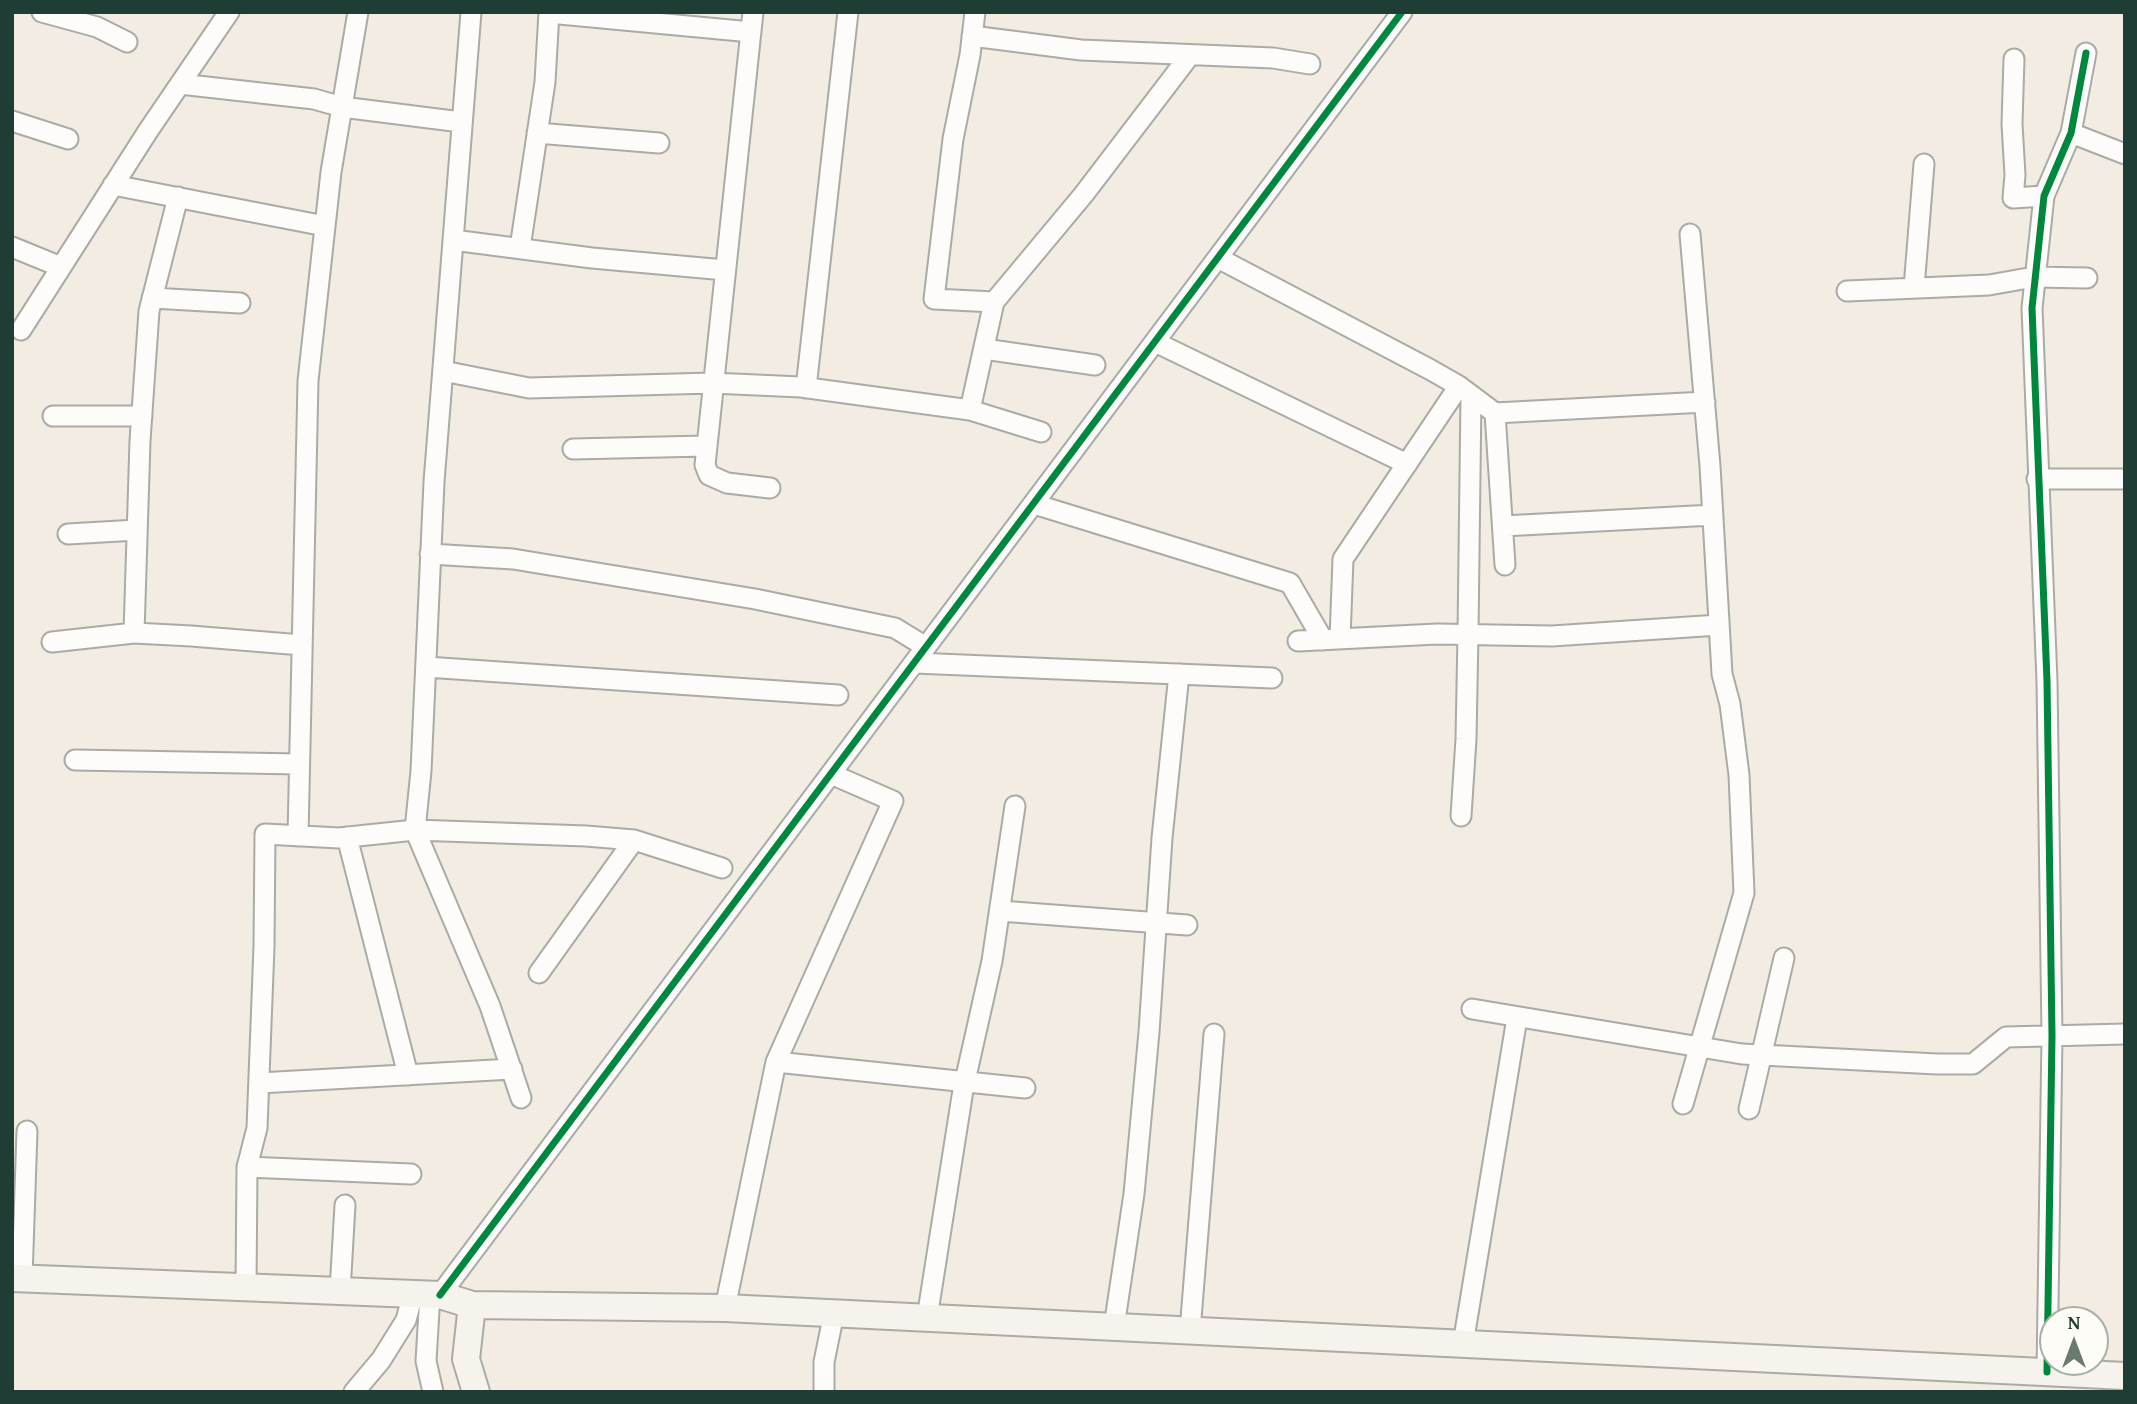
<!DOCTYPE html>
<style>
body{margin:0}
#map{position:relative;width:2137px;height:1404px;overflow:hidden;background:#f2ece3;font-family:"Gentium Book Plus",serif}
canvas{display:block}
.frame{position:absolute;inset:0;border:14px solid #1f3d34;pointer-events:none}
.north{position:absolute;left:2039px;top:1306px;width:70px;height:70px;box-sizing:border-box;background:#fdfcf7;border:2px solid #a4b0a9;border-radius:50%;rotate:0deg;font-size:19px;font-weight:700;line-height:28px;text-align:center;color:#1f3d34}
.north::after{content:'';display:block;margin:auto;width:24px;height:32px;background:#697a71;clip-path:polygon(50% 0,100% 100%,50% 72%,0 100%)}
</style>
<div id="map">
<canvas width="2137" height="1404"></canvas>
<div class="frame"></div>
<div class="north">N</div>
</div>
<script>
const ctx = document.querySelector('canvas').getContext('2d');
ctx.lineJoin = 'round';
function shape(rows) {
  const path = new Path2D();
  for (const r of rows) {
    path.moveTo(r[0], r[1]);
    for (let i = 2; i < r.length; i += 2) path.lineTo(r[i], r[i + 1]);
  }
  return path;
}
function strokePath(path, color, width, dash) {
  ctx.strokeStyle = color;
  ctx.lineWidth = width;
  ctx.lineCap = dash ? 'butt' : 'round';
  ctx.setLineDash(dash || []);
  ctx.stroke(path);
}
const street = shape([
 [42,12,97,27,127,42],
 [471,12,434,482,421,771,415,830,490,1006,521,1098],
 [753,12,705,465,709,475,727,483,770,488],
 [975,12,970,55,953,139,934,299,994,302],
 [549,13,751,32],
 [972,36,1081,50,1273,58,1310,64],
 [2014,59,2012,124,2015,175,2013,198,2044,196],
 [180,84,314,99,342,107,461,122],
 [12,121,68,139],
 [537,133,659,143],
 [2071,133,2125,154],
 [113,185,325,226],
 [453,240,592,258,725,270],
 [12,247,61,267],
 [520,248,545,82,549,12],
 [1218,258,1431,370,1459,386,1495,413,1705,402],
 [1914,288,1924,164],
 [1847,291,1989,285,2034,277,2087,278],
 [152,298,240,303],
 [21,330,148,131,229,12],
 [1155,342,1407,464],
 [984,349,1095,365],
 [443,371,529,388,712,383,801,387,970,410,1041,432],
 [806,388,848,12],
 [970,410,994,302,1084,194,1190,55],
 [1495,413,1505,565],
 [53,416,142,416],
 [573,449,705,446],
 [2037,479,2125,479],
 [1034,504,1290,583,1323,640],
 [1503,526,1713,515],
 [68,534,137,530],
 [430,554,513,559,755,599,895,628,926,647],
 [134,633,140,441,149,311,178,197],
 [1340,639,1343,559,1459,386],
 [1298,641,1437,634,1552,636,1719,625],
 [52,642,134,633,191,636,302,645],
 [915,663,1272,678],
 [426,667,838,695],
 [75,760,299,764],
 [1461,816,1466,739,1468,634,1471,395],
 [298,836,308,381,331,172,358,12],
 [347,837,408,1075],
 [1000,911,1187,925],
 [539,973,634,840],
 [1472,1009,1742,1054,1937,1064,1973,1064,2006,1037,2125,1034],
 [776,1062,1025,1088],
 [259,1083,512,1069],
 [1683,1104,1744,893,1739,775,1730,704,1722,674,1710,466,1690,234],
 [1749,1109,1784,958],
 [247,1167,411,1174],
 [22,1278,27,1131],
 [246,1287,247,1167,257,1128,264,947,265,834,339,838,415,830,586,836,634,840,722,868],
 [340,1291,345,1205],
 [430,1294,426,1361,433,1392],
 [440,1295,1402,12],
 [725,1308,776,1062,893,801,831,774],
 [927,1318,963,1090,992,961,1015,806],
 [1114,1327,1134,1194,1149,1032,1162,838,1179,674],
 [1190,1331,1214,1034],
 [1463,1344,1517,1018],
 [2047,1372,2052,1036,2047,681,2032,308,2044,196,2071,133,2086,53],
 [354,1392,381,1360,406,1320,413,1294],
 [824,1392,824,1362,834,1313]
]);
const secondary = shape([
 [12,1278,440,1295,472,1305,725,1308,2125,1376],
 [472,1305,466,1359,476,1392]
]);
strokePath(street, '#aaaba5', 23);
strokePath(secondary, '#aaaba5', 30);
strokePath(street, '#fdfcfb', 19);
strokePath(secondary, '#f6f2ec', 26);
strokePath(shape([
 [440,1295,1402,12],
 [2047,1372,2052,1036,2047,681,2032,308,2044,196,2071,133,2086,53]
]), '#00873e', 7);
</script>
